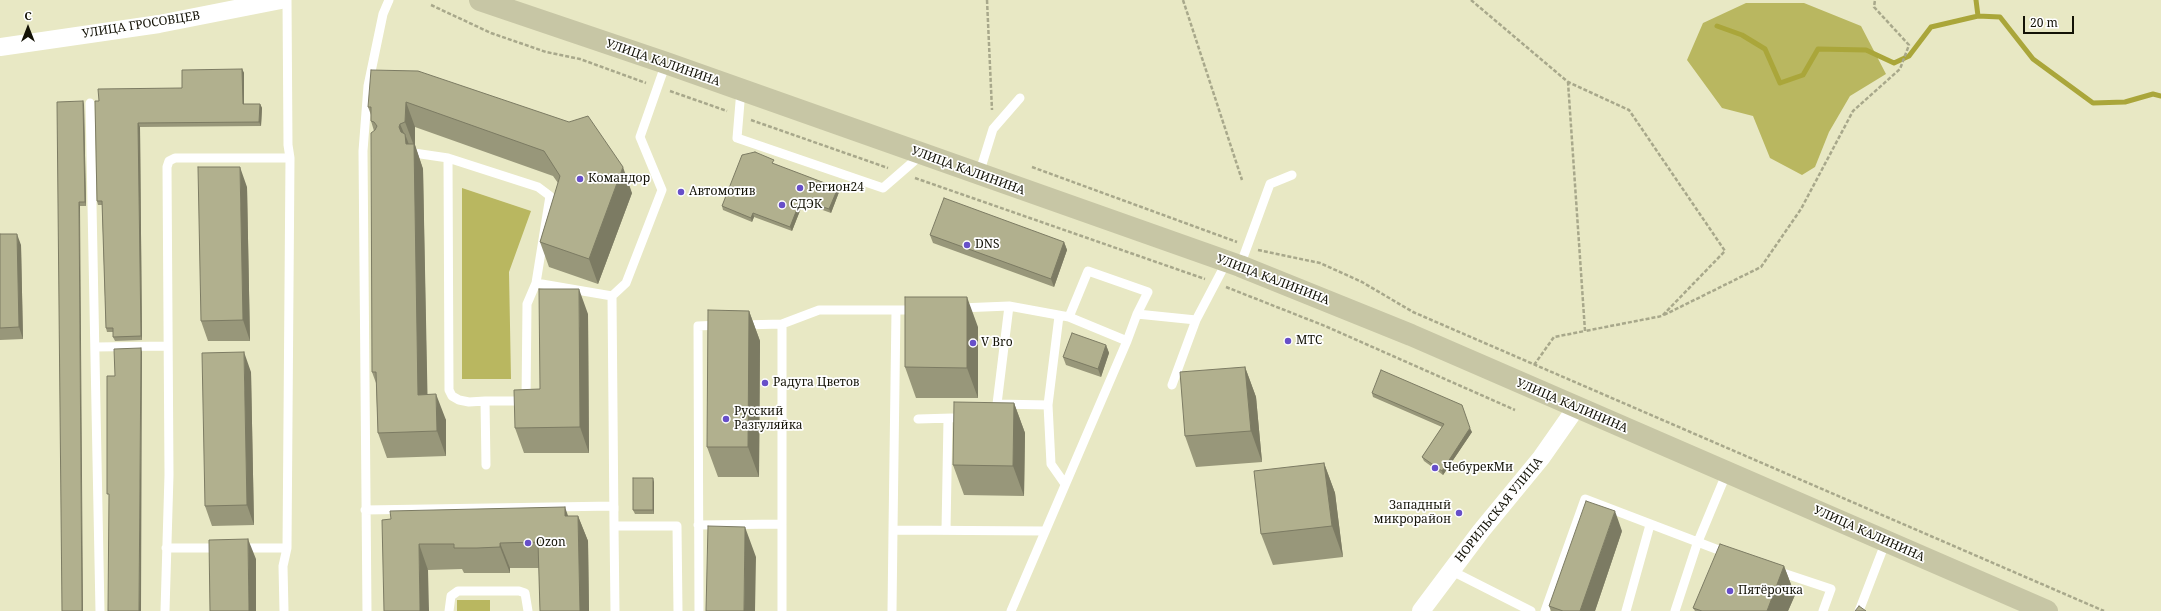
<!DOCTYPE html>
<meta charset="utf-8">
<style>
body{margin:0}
#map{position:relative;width:2161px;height:611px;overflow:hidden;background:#e8e8c4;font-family:"Noto Serif",serif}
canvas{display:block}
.north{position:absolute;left:8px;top:8px;width:40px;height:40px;-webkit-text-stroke:3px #fff;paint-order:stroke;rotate:0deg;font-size:11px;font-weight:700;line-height:16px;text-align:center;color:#131206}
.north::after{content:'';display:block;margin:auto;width:14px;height:18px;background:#131206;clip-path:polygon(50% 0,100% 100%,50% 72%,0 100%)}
.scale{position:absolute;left:2023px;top:16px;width:51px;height:18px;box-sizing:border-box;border:2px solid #131206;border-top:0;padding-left:5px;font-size:12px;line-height:14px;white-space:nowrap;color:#131206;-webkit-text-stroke:3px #fff;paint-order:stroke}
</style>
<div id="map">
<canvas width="2161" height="611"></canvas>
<div class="north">С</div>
<div class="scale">20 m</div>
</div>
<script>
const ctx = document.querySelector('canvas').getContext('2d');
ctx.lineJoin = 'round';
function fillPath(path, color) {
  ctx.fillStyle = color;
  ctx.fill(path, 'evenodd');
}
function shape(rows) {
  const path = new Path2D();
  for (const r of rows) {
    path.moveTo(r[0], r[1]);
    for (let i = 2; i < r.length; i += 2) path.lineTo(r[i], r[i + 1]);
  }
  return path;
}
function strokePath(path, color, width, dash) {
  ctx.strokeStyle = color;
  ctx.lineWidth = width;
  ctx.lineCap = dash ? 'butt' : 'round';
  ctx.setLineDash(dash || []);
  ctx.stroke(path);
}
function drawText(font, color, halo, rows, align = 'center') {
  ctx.font = font + ' "Noto Serif",serif';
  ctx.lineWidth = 3.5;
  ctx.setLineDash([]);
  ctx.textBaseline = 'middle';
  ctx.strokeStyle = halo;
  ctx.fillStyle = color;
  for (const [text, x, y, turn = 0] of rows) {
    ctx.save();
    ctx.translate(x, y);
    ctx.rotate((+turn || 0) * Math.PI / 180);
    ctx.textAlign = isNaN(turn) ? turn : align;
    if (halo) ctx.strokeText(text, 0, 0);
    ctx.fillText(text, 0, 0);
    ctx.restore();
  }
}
fillPath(shape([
 [1746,3,1804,3,1861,26,1886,74,1850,96,1829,132,1815,167,1802,175,1770,158,1753,116,1722,108,1687,60,1703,23],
 [462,188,531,211,509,272,511,379,462,379],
 [457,600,490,600,490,611,457,611]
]), '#b9b760');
strokePath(shape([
 [1976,0,1978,16],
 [1717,26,1742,35,1765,49,1780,83,1803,75,1818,49,1866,50,1894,63,1909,56,1931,27,1978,16,2000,17,2033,59,2093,103,2125,102,2153,94,2161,96]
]), '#aaa63a', 5);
strokePath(shape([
 [987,0,992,110],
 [1183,0,1242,180],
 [1471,0,1568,82,1629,110,1725,251,1662,316,1585,331],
 [431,5,491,33,546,52,580,59,646,83],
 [670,91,727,111],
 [751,120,888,168],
 [1032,167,1237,242],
 [915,178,1205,279],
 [1258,250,1320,263,1362,282,1413,312,2104,611],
 [1226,287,1325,326,1515,410],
 [1664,315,1761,267,1801,209,1853,111,1900,69,1909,45,1874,7,1875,0],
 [1534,365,1554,337,1585,331,1568,82]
]), '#a8a88b', 2.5, [4, 2]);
strokePath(shape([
 [741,90,737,138,883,188,921,155],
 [90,103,100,611],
 [414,153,448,158,449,390,452,396,459,400,469,402,485,401,486,465],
 [448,158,538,187,550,196,536,283,612,296],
 [979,174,993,129,1020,98],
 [1240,266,1270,184,1292,175],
 [1009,306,997,404,1048,405,1051,464,1065,484],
 [960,308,1009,306,1069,317,1127,341,1137,314,1196,320],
 [917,310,896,310,893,530,1045,531],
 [1069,317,1088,271,1148,292,1137,314],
 [782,324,819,310,896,310],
 [742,325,782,324,782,611],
 [96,347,167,346],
 [1172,385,1196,320,1227,261],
 [485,401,526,401,527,304,536,283],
 [1048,405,1059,316],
 [918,419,952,418],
 [365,510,614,506,614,511],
 [698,525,782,524],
 [614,526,612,296,626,283,662,190,640,137,666,63],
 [946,530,948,419],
 [166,548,221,548],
 [240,548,287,548],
 [1450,570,1531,611],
 [1777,571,1831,589,1823,611],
 [165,611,169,475,167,167,169,161,175,158,290,158],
 [284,611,283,566,287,548,290,158,288,145,287,0],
 [367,611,363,151,368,86,383,14,389,0],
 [449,611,451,596,458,591,519,591,525,593,528,611],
 [615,611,614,526,677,526,678,611],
 [699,611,698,326,720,325],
 [892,611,893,530],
 [1011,611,1127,341],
 [1545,611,1585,499,1729,554],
 [1626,611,1650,525],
 [1675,611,1697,544,1727,472],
 [1859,611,1886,541]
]), '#fff', 9);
strokePath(shape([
 [0,47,159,24,281,0],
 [1421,611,1481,531,1541,458,1576,408]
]), '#fff', 18);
strokePath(shape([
 [480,0,666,63,1240,266,1411,335,2047,611]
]), '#c7c6a5', 22);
fillPath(shape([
 [242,69,244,73,244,104,260,104,262,108,261,126,140,127,142,340,115,341,113,337,113,332,107,332,106,328,102,205,98,205,97,201,99,101,182,88],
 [418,71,632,193,598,284,549,267,540,242,558,183,553,176,415,127,415,145,423,169,427,395,446,420,446,456,387,458,378,433,376,383,372,372,374,131,371,121,371,115,368,107],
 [83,101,84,105,86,206,80,206,62,611],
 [775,164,839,192,831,213,803,203,792,231,754,217,752,222,723,210,722,206],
 [247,187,250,341,208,341,201,321],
 [0,234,21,245,23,339,0,340],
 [930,235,1064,242,1067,250,1054,287,933,243],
 [749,311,760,341,759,477,718,477,707,447],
 [588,314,589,453,524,453,515,428],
 [978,327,978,398,916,398,905,367],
 [1106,345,1109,353,1101,377,1066,365,1063,357],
 [1245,367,1256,397,1262,462,1196,467,1185,436],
 [251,372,254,525,212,526,205,506],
 [1372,393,1472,432,1443,475,1424,461,1422,457,1442,427,1373,397],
 [1014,403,1025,433,1024,496,964,495,953,465],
 [1324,463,1335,493,1343,557,1273,565,1261,534],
 [654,482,654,514,635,514,633,510],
 [578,516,588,541,589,611,540,611,539,568,510,568,510,573,464,573,462,569,428,570,382,520],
 [1622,531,1595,611,1551,611,1549,606],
 [1784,566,1795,595,1788,611,1695,611,1693,608]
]), '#98977a');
fillPath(shape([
 [242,69,244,73,244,108,243,104],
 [83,101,84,105,86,206,85,202],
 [406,102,415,127,415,145,423,169,428,420,418,395,399,127,400,124,406,138,405,134,414,158,414,146,405,122],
 [260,104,262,108,261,126,259,122],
 [138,123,140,127,142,340,141,336],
 [240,167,247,187,250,341,243,320],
 [623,167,632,193,598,284,589,259],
 [838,188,839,192,831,213,829,209],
 [801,199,803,203,792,231,790,227],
 [79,202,80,206,83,611,82,611],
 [753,213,754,217,752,222,751,218],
 [17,234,21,245,23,339,19,327],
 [1064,242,1067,250,1054,287,1051,279],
 [579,289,588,314,589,453,580,427],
 [967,297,978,327,978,398,967,368],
 [749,311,760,341,759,477,748,447],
 [1106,345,1109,353,1101,377,1098,369],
 [141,348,142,352,141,611,139,611],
 [244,352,251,372,254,525,247,505],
 [1245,367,1256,397,1262,462,1251,431],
 [436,394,446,420,446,456,437,431],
 [1014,403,1025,433,1024,496,1013,466],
 [1470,428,1472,432,1443,475,1442,471],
 [1324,463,1335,493,1343,557,1332,526],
 [653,478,654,482,654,514,653,510],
 [565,507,574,533,565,516],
 [1615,511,1622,531,1595,611,1580,611],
 [578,516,588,541,589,611,580,611],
 [745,527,756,557,755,611,744,611],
 [248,539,256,559,256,611,249,611],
 [500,543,510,568,510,573,500,547],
 [419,544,428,570,429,611,420,611],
 [1784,566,1795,595,1788,611,1767,611]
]), '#7c7b63');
const building = shape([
 [242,69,243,104,260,104,259,122,138,123,141,336,113,337,113,328,106,328,102,201,97,201,95,101,99,101,98,89,182,88,182,70,242,69],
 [371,70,418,71,569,122,588,116,623,167,589,259,540,242,560,176,544,151,406,102,405,122,400,124,399,127,401,132,405,134,406,144,414,144,418,395,436,394,437,431,378,433,376,372,372,372,371,133,375,130,377,126,374,122,371,121,371,107,368,107,371,70],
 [83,101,85,202,79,202,82,611,62,611,57,102,83,101],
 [755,152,774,160,772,163,838,188,829,209,801,199,790,227,753,213,751,218,722,206,742,155,755,152],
 [198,167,240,167,243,320,201,321,198,167],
 [944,198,1064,242,1051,279,930,235,944,198],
 [0,234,17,234,19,327,0,328,0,234],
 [539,289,579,289,580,427,515,428,514,390,540,389,539,289],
 [905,297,967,297,967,368,905,367,905,297],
 [708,310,749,311,748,447,707,447,708,310],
 [1072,333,1106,345,1098,369,1063,357,1072,333],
 [141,348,139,611,108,611,109,494,107,494,107,376,115,376,114,349,141,348],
 [244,352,247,505,205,506,202,353,244,352],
 [1245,367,1251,431,1185,436,1180,372,1245,367],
 [1381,370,1462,405,1470,428,1442,471,1422,457,1444,424,1372,393,1381,370],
 [954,402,1014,403,1013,466,953,465,954,402],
 [1324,463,1332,526,1261,534,1254,471,1324,463],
 [633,478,653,478,653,510,633,510,633,478],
 [1586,501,1615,511,1580,611,1563,611,1549,606,1586,501],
 [565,507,565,516,578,516,580,611,540,611,538,542,500,543,500,547,477,548,454,548,454,544,419,544,420,611,384,611,382,520,391,519,390,511,565,507],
 [708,526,745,527,744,611,706,611,708,526],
 [248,539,249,611,210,611,209,540,248,539],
 [1720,544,1784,566,1767,611,1702,611,1693,608,1720,544],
 [1859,606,1866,611,1855,611,1859,606]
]);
fillPath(building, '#b1b08e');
strokePath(building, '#7c7b63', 1);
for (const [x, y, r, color] of [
 [580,179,4,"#674fc9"],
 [800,188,4,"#674fc9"],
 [681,192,4,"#674fc9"],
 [782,205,4,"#674fc9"],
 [967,245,4,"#674fc9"],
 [1288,341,4,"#674fc9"],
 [973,343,4,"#674fc9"],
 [765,383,4,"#674fc9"],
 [726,419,4,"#674fc9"],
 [1435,468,4,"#674fc9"],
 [1459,513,4,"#674fc9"],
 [528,543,4,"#674fc9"],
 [1730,591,4,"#674fc9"]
]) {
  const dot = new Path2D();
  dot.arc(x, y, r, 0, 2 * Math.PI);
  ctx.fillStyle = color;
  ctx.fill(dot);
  strokePath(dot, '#fff', 1.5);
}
drawText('12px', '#131206', '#fff', [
 ["УЛИЦА ГРОСОВЦЕВ",141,25,-9],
 ["УЛИЦА КАЛИНИНА",663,63,19],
 ["УЛИЦА КАЛИНИНА",968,171,20],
 ["УЛИЦА КАЛИНИНА",1273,280,21],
 ["УЛИЦА КАЛИНИНА",1572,406,23],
 ["НОРИЛЬСКАЯ УЛИЦА",1499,510,-51],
 ["УЛИЦА КАЛИНИНА",1869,534,24]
]);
drawText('12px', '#131206', '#fff', [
 ["Командор",588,179],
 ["Регион24",808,188],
 ["Автомотив",689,192],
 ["СДЭК",790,205],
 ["DNS",975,245],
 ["МТС",1296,341],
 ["V Bro",981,343],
 ["Радуга Цветов",773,383],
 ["Русский",734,412],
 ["Разгуляйка",734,426],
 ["ЧебурекМи",1443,468],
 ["Западный",1451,506,"right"],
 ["микрорайон",1451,520,"right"],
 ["Ozon",536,543],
 ["Пятёрочка",1738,591]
], 'left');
</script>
